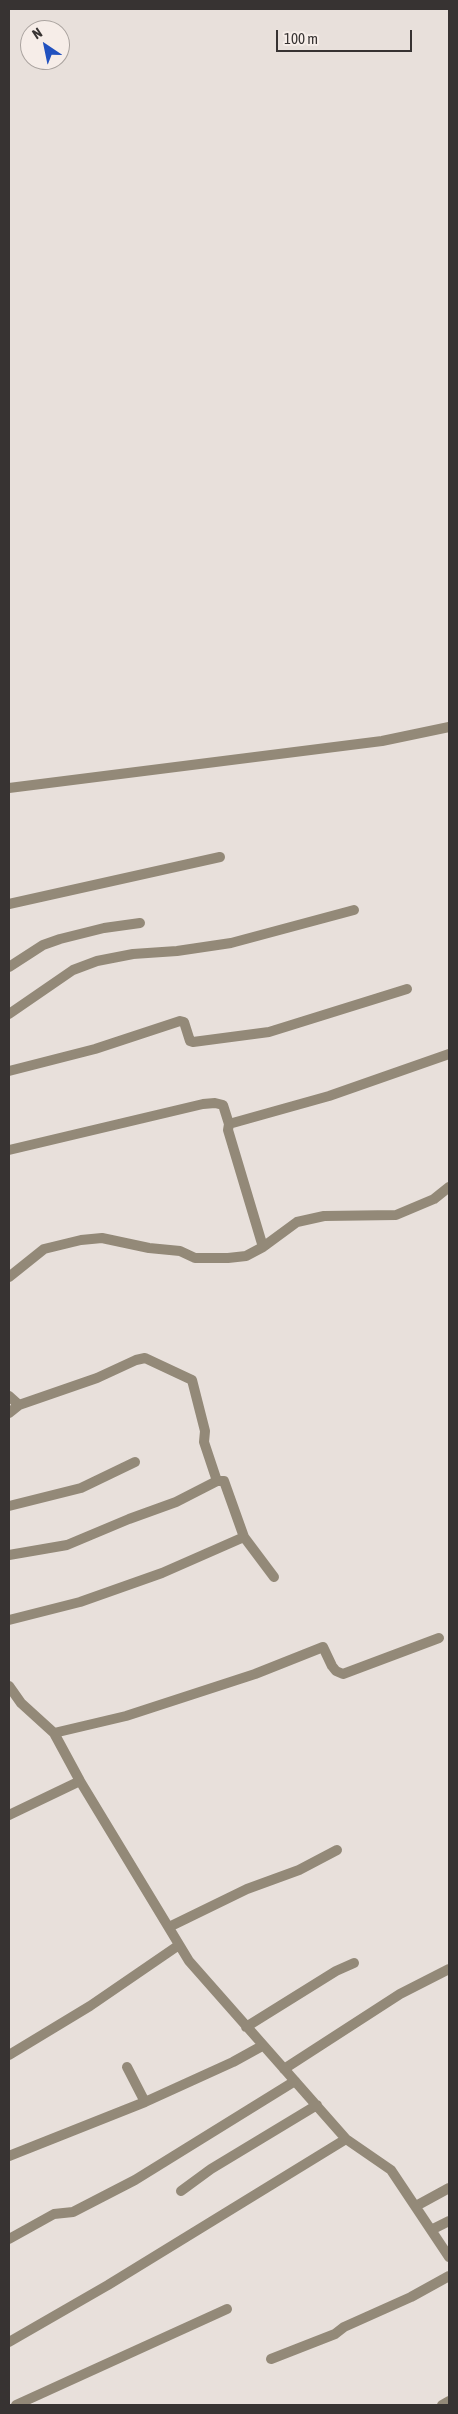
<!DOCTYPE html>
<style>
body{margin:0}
#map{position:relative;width:458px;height:2414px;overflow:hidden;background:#e8e0db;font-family:"Asap Condensed",sans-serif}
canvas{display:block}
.frame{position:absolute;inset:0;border:10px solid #373332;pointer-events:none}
.north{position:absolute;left:20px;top:20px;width:50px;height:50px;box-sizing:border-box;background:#f6ede8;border:1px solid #aaa39f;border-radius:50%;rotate:326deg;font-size:14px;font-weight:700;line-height:20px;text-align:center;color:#373332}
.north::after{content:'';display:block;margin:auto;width:18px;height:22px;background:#2151bf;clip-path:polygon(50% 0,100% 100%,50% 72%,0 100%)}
.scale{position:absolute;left:276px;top:30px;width:136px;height:22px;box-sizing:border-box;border:2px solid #373332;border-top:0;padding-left:6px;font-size:15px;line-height:18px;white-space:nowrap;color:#373332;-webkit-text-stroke:4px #f6ede8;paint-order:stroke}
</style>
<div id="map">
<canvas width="458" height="2414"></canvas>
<div class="frame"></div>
<div class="north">N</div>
<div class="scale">100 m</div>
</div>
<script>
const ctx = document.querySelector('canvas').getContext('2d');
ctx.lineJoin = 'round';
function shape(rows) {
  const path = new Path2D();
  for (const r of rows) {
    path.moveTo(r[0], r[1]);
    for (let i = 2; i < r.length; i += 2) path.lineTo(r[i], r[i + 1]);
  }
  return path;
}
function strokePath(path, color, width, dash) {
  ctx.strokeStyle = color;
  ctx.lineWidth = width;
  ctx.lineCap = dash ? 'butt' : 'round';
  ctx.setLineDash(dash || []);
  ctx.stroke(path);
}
strokePath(shape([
 [9,788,382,741,449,727],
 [9,904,220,857],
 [9,967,43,945,60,939,104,928,140,923],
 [9,1014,73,970,97,961,133,954,177,951,231,943,354,910],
 [9,1071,95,1049,180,1021,184,1022,190,1041,193,1042,269,1032,407,989],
 [229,1124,329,1096,449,1054],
 [9,1150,203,1104,215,1103,223,1105,229,1124,228,1130,263,1247],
 [9,1277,44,1249,81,1240,102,1238,149,1248,180,1251,195,1258,228,1258,246,1256,263,1247,297,1222,324,1216,396,1215,434,1199,449,1187],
 [9,1396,19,1405,97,1378,136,1360,145,1358,192,1380,205,1431,204,1442,217,1481,224,1481,244,1537,274,1577],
 [9,1413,19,1405],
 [9,1506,81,1488,135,1462],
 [9,1555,67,1545,129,1519,176,1502,217,1481],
 [9,1620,80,1602,162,1573,244,1537],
 [9,1686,21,1703,54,1733,80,1781,189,1961,346,2139,391,2170,449,2257],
 [54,1733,126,1716,255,1674,323,1647,332,1666,336,1671,343,1674,439,1638],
 [9,1815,80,1781],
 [169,1927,247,1889,299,1870,337,1850],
 [246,2027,336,1971,354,1963],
 [9,2055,90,2006,179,1945],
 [127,2067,145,2102],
 [284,2069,400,1994,449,1969],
 [9,2156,145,2102,233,2062,262,2046],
 [181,2191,211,2169,317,2105],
 [416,2206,449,2188],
 [431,2230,449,2221],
 [9,2239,54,2214,73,2212,135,2180,295,2081],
 [9,2342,108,2285,346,2139],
 [271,2359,335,2334,344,2327,411,2297,449,2276],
 [16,2405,227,2309],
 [442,2405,449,2401]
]), '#938978', 10);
</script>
